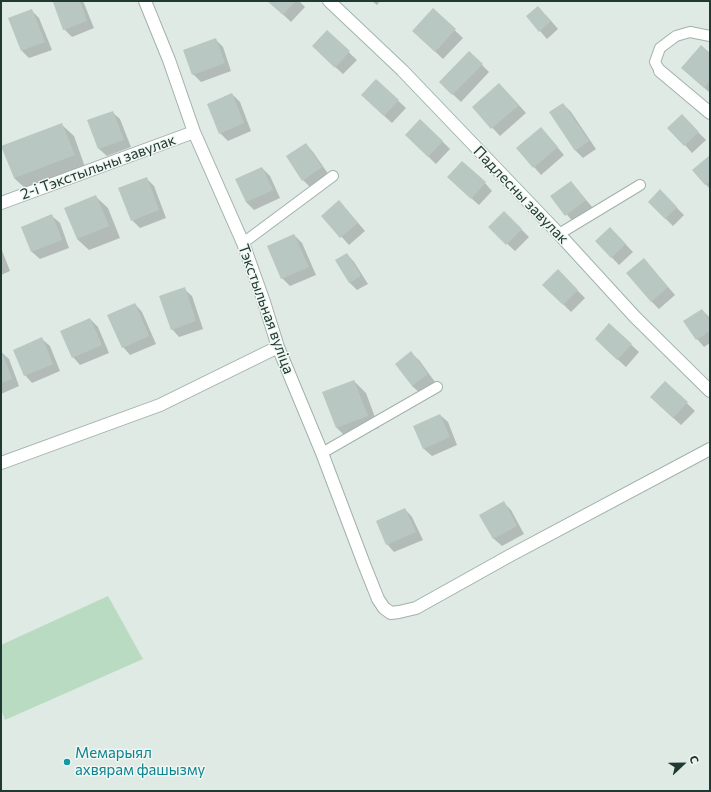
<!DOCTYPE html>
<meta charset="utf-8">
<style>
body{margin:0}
#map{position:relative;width:711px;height:792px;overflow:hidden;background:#dfeae5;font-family:Commissioner,sans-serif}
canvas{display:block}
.frame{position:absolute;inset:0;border:2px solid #213933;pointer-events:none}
.north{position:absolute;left:663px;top:744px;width:40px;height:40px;-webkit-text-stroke:3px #f0f7f3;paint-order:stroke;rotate:68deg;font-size:11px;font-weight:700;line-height:16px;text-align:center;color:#213933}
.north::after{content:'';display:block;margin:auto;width:14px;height:18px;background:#213933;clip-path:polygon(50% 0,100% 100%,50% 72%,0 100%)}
</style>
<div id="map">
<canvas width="711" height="792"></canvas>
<div class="frame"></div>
<div class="north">С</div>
</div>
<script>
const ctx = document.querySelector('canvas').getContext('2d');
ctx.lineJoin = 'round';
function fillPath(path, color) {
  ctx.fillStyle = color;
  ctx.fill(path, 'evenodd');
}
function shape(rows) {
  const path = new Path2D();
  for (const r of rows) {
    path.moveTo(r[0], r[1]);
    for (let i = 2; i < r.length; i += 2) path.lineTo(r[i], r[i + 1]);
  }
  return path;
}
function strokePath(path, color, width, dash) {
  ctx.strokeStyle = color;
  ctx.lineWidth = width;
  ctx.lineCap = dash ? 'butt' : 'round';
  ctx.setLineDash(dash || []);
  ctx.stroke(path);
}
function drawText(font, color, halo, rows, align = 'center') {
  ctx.font = font + ' Commissioner,sans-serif';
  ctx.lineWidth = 3;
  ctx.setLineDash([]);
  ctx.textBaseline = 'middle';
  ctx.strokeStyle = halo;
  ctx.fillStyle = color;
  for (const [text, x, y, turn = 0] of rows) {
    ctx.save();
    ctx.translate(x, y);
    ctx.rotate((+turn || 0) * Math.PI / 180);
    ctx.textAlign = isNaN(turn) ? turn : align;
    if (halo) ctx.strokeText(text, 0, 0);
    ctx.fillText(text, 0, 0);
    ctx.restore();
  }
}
fillPath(shape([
 [108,596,143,659,5,720,1,709,1,645]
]), '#b9dbc2');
fillPath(shape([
 [59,1,83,1,94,28,72,37,64,29],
 [269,1,299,1,305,7,291,22],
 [372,1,380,1,377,5],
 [31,10,39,18,52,50,29,58,22,51],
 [433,10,463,38,443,59,421,38],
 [546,15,558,29,547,39,540,31],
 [327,32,357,60,343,74,321,54],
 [215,39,223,47,231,71,201,82,193,74],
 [469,52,489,72,461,102,440,82],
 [710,55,710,93,690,75],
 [376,80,406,108,392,123,370,103],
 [507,92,526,113,500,136,473,107],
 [232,94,240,102,251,131,228,141,220,133],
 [563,104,571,112,596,149,583,158,575,150],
 [112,112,120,119,131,147,107,156,99,149],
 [689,123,706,140,692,153,685,145],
 [62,125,74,136,85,167,26,189,14,178],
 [548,136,564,155,541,175,534,167],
 [442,141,450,149,436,164,414,143],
 [306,144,313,152,329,175,311,188,303,180],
 [710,156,710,189,693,170],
 [262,168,270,176,280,198,254,210,246,202,237,179],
 [146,178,154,186,166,218,140,228,132,220],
 [571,182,593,208,574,223,552,197],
 [485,183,492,191,479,205,456,185],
 [660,191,684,215,673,226,649,202],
 [96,197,108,208,120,238,89,250,77,239],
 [346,209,365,231,349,245,323,216],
 [504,212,529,237,515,251,489,227],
 [52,216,60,223,69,248,40,259,32,252,22,227],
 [610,228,633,252,619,265,596,241],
 [294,235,302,243,316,275,290,286,282,278],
 [1,248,10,271,1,275],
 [347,254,354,262,368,284,357,290,350,283,336,261],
 [651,267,675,295,659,309,651,301],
 [558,271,585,298,571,312,544,285],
 [184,289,192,296,203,329,179,337,172,329],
 [135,304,142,312,156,344,130,355,123,347],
 [702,310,710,318,710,343,704,347,697,339],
 [90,319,98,327,109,353,80,365,73,357],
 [609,324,639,352,626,367,604,347],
 [42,339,50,346,60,371,32,383,25,375],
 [1,352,9,359,19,386,1,394],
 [411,353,419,360,435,382,420,393,412,386],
 [354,381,366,393,379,428,348,439,336,427],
 [665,382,695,411,681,425,659,405],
 [440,415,448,422,457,445,432,456,424,449,414,426],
 [503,502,511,510,524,534,502,546,494,539,481,515],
 [405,509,412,517,423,540,394,552,387,544]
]), '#0003');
fillPath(shape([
 [56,1,80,1,87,21,63,30,53,2],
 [267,1,296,1,283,15],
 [538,6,551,21,539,32,526,16],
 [433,8,456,29,435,52,412,31],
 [32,9,45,42,21,51,8,18],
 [327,30,350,51,335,68,312,46],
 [216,38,225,63,192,75,183,50],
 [701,45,710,53,710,81,704,88,681,68],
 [469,51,483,64,452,95,439,82],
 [376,79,399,100,384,116,361,95],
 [499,83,519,105,491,129,472,107],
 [232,93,244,123,219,134,207,104],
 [563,103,589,141,575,151,549,112],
 [113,111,124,140,98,149,87,120],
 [682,114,699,132,684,146,667,128],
 [420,119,443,141,428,157,405,135],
 [62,123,75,155,14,178,1,146],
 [541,127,558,147,533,168,516,148],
 [306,143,322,167,302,181,286,156],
 [710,155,710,181,705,185,692,170],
 [462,161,486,182,471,199,447,177],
 [262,167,273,190,246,202,235,179],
 [147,177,159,210,131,221,118,188],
 [571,181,586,200,565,216,550,196],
 [660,189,677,207,665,219,648,202],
 [96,195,109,226,77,239,64,208],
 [339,200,358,223,340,238,321,216],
 [504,211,522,229,506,245,488,227],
 [52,214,62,240,31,252,21,227],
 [610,227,626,244,611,258,595,241],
 [294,234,309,267,281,279,267,246],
 [347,253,361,276,349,283,335,260],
 [644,258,668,287,651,302,626,273],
 [558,269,578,290,563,305,542,285],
 [185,287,196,321,171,330,159,296],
 [135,303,149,336,122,348,107,315],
 [702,309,710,321,710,331,696,340,683,321],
 [90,318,102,345,72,358,60,331],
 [609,323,632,344,617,360,595,339],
 [42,337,53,364,24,376,13,350],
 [1,350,12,379,1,383],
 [411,351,428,374,412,386,395,364],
 [354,380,368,416,336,428,322,392],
 [665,381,688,402,673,418,650,397],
 [440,414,450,437,423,449,413,426],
 [504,501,517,526,493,539,479,515],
 [405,508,416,532,386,545,376,521]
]), '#b8c7c1');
const lane = shape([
 [660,71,655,62,660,48,676,36,690,32,710,36],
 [559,234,640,185],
 [243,243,333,176],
 [322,453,437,387]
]);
const street = shape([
 [145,1,169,60,194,132,243,243,264,302,278,347,322,453,364,564,378,599,384,608,391,613,399,612,416,608,511,555,710,449],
 [660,71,710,113],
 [1,203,194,132],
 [1,463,160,405,278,347]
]);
const secondary = shape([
 [329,1,402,70,559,234,635,317,710,391]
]);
strokePath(lane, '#a2b1ac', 12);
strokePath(street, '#a2b1ac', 14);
strokePath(secondary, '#9fb5ad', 14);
strokePath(lane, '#fff', 10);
strokePath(street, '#fff', 12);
strokePath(secondary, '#fff', 12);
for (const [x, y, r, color] of [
 [67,762,4,"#0f9aa8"]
]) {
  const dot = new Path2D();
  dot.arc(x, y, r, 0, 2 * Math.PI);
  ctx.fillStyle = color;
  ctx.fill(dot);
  strokePath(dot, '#f0f7f3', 1.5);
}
drawText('15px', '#213933', '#f0f7f3', [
 ["2-і Тэкстыльны завулак",98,167,-20],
 ["Падлесны завулак",521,195,46],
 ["Тэкстыльная вуліца",266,309,70]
]);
drawText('15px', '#0d838f', '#f0f7f3', [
 ["Мемарыял",75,753],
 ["ахвярам фашызму",75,770]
], 'left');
</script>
